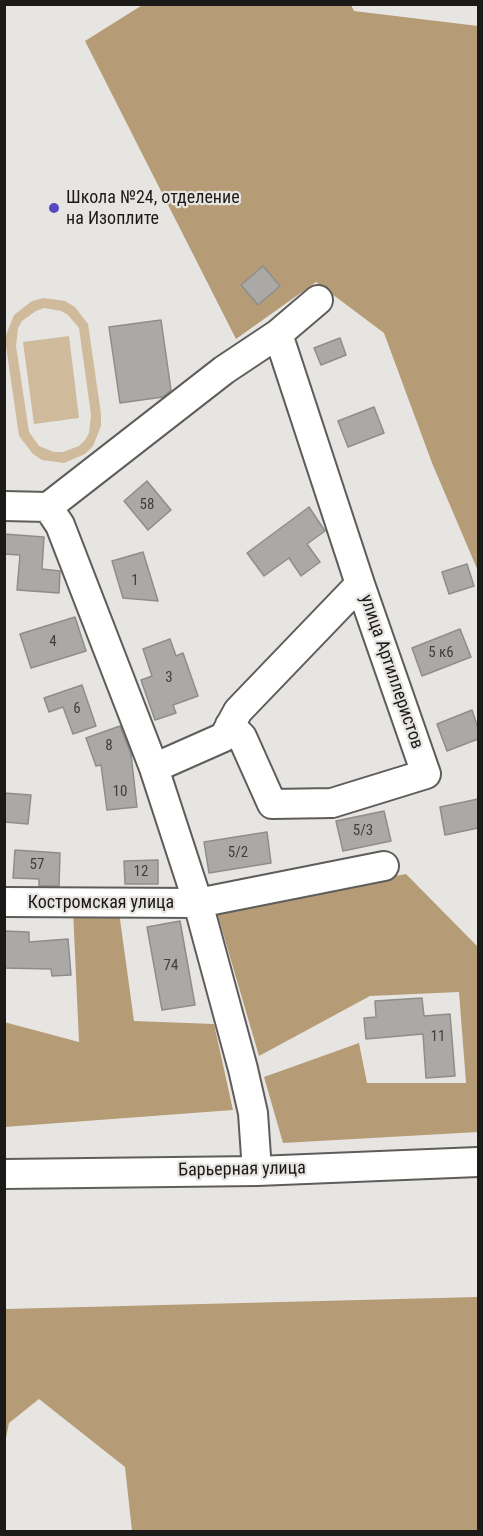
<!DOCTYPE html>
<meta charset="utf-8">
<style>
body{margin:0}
#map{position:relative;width:483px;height:1536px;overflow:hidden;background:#e7e5e2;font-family:"Roboto Condensed",sans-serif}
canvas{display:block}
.frame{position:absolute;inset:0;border:6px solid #1b1a19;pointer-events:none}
</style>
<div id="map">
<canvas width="483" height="1536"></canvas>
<div class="frame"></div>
</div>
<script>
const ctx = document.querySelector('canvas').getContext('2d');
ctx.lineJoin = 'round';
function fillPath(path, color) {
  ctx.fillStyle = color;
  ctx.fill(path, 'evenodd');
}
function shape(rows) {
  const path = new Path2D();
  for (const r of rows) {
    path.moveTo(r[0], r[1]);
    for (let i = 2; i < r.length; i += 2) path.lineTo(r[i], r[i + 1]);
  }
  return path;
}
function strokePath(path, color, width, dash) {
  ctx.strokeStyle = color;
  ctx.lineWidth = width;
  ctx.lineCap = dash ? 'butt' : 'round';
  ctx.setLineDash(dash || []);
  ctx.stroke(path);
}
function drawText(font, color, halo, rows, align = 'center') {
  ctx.font = font + ' "Roboto Condensed",sans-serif';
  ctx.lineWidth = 4.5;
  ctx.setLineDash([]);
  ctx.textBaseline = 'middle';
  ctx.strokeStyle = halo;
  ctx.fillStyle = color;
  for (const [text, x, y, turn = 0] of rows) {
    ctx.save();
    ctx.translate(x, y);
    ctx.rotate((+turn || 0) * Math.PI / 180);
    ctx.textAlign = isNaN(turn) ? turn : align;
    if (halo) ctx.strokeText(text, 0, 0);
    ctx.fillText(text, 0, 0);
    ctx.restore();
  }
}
fillPath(shape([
 [43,298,65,301,75,307,88,324,101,414,101,426,93,446,85,454,64,463,42,460,33,454,19,436,6,346,6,335,14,315,32,301],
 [44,308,61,311,68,315,79,328,91,415,89,433,85,440,79,446,63,452,54,452,39,446,29,432,16,346,18,328,22,321,36,311],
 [69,336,79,418,34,424,23,342]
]), '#d0ba9c');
fillPath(shape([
 [144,4,351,5,354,11,478,26,478,571,432,463,384,333,316,282,236,339,85,41],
 [406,874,478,947,478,1132,283,1143,264,1077,359,1043,367,1083,466,1083,459,992,370,996,259,1056,216,909],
 [73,910,119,912,134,1021,214,1024,233,1110,5,1127,4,1022,79,1042],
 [478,1297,478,1531,132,1531,125,1467,39,1399,9,1423,5,1443,5,1309]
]), '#b69c76');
const building = shape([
 [263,266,280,286,258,305,241,285,263,266],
 [161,320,171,390,163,397,120,403,109,327,161,320],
 [340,338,346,355,321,365,314,348,340,338],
 [374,407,384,433,348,447,338,421,374,407],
 [147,481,171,510,148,530,124,501,147,481],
 [309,507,325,531,307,544,320,562,301,576,289,558,264,576,247,553,309,507],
 [4,534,44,537,42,569,60,571,59,593,17,590,20,555,4,554,4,534],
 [143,552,158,601,123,598,112,561,143,552],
 [467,564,474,586,449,594,442,572,467,564],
 [75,617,86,651,31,668,20,634,75,617],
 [460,629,471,657,422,676,412,648,460,629],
 [170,639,176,656,183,653,198,696,173,705,176,713,155,720,141,680,152,676,143,649,170,639],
 [82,685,96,726,73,734,63,707,49,712,44,698,82,685],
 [472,710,478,728,478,739,447,751,437,724,472,710],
 [120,726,131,754,137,807,107,810,101,765,96,766,86,738,120,726],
 [4,793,31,795,28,824,4,822,4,793],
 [478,799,478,828,445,835,440,807,478,799],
 [384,811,391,841,343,851,336,821,384,811],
 [267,832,271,863,209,873,204,842,267,832],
 [15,850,60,853,59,886,39,886,39,879,13,878,15,850],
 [158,860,158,884,125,884,124,861,158,860],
 [180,921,195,1005,162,1010,147,927,180,921],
 [4,931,29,932,29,942,68,939,71,975,52,976,51,969,4,968,4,931],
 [422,998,424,1016,450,1014,455,1076,426,1078,423,1034,366,1039,364,1018,376,1017,375,1001,422,998]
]);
fillPath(building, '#aba9a6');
strokePath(building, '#8f8d8b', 1.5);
const minor = shape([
 [4,506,48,507],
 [48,507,60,525,154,768,198,903,243,1069,253,1113,257,1171],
 [48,507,224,370,278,334,318,300],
 [230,725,242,737,272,804,332,803,426,774,360,584,278,334],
 [154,768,224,737,238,711,360,584],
 [4,902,198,903,384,866],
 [4,1174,257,1171,478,1162]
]);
strokePath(minor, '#5f5d5b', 32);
strokePath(minor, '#fff', 28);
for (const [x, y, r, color] of [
 [54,208,6,"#5548c0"]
]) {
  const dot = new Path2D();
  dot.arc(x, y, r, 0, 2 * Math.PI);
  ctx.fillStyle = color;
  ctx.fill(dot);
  strokePath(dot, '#e7e5e2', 2);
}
drawText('15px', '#3f3e3c', null, [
 ["58",147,505],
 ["1",135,581],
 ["4",53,642],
 ["5 к6",441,653],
 ["3",169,678],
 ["6",77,709],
 ["8",109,746],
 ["10",120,792],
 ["5/3",363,831],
 ["5/2",238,853],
 ["57",37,865],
 ["12",141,872],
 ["74",171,966],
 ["11",438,1037]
]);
drawText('18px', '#1b1a19', '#e7e5e2', [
 ["Школа №24, отделение",66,198],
 ["на Изоплите",66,219]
], 'left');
drawText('18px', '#1b1a19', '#e7e5e2', [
 ["улица Артиллеристов",391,672,71],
 ["Костромская улица",101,903],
 ["Барьерная улица",242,1170,-1]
]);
</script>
